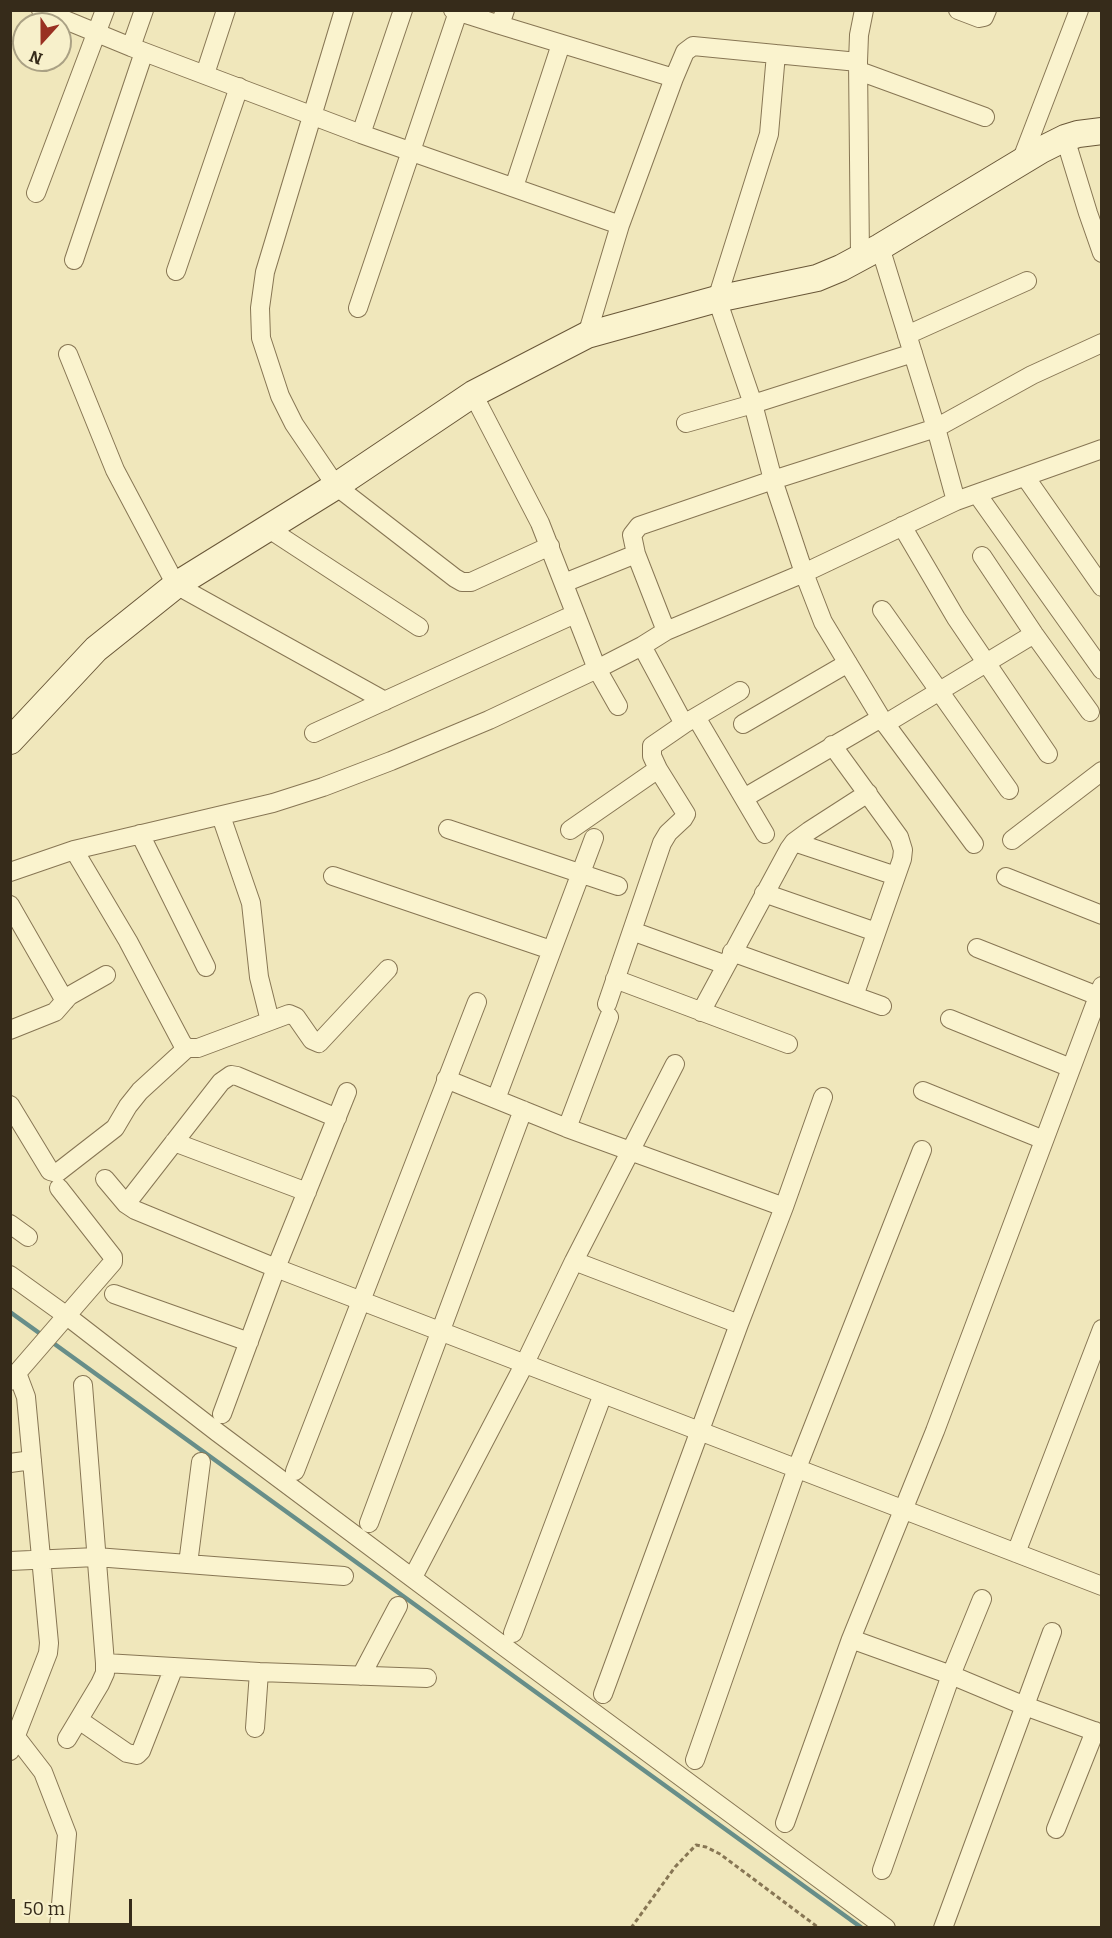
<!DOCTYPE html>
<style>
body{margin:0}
#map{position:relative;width:1112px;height:1938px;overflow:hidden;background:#f0e7bb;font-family:Bitter,serif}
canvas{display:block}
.frame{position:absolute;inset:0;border:12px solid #362b1a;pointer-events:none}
.north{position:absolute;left:12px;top:12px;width:60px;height:60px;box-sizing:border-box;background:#f7f0cb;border:2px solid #aaa184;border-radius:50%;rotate:201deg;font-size:16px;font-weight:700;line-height:24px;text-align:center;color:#362b1a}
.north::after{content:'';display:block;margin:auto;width:21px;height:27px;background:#993022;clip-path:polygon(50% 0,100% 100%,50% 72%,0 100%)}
.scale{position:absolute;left:12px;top:1899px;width:120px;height:27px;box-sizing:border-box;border:3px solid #362b1a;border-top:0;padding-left:8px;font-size:18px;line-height:21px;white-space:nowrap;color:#362b1a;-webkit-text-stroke:4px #f7f0cb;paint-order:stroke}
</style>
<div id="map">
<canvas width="1112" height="1938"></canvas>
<div class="frame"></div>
<div class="north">N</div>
<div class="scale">50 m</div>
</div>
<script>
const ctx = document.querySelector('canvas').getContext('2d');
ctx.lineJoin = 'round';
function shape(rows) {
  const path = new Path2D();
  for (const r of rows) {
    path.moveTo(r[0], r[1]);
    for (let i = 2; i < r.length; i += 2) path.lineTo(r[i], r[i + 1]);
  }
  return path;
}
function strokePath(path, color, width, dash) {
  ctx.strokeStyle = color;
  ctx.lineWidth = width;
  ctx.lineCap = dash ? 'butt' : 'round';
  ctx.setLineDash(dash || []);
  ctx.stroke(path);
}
strokePath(shape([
 [10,1312,42,1335],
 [49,1340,862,1928]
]), '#678e89', 4.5);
const street = shape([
 [41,10,131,47,361,134,620,225],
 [344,10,265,272,260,308,261,338,280,396,294,424,336,486,455,578,462,582,471,582,550,546],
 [453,10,500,25],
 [505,10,500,25,674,78,620,225,587,335],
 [958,10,979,18,984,17,987,10],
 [131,47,144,10],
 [776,54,769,134,717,299,753,404,773,480,804,573,823,622,881,718,974,844],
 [859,71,985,117],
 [205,74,226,10],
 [674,78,685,52,693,46,858,62],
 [361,134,403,10],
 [1065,138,1088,213,1102,253],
 [1020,164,1079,10],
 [514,187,561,44],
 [36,193,105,10],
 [880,247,936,428,956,501],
 [860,257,858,62,859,35,864,10],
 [74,260,144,52],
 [176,271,239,87],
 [358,308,458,12],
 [907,335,1027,281],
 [68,354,115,470,176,585,385,701],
 [686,423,753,404,913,353],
 [1026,478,1102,587],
 [977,494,1102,670],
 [902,526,956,618,1048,754],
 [269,529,419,627],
 [982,556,1034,634,1090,712],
 [564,583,636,554],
 [882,610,1009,790],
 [666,631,636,554,632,535,639,526,773,480,936,428,1032,375,1102,343],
 [642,646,684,724],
 [618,706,597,669,642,646,666,631,804,573,956,501,1102,449],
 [696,717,765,834],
 [743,724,848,663],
 [885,724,1034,634],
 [314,733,575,614],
 [832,745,899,837,903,850,902,859,854,996],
 [744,798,881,718],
 [221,816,251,903,259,977,270,1021],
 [448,829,618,886],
 [570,830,658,769],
 [140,834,206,967],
 [1012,840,1102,771],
 [794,842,896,876],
 [74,850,128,941,182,1043,187,1048,198,1048,289,1014,296,1017,312,1040,319,1043,388,969],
 [10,872,74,850,273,803,323,787,391,761,489,720,597,669,540,523,473,394],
 [333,876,551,950],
 [1006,877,1102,915],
 [764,893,876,932],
 [10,905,65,1001],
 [632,931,726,965],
 [977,948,1098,996],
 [732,952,882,1006],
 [615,979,788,1044],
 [607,1004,662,843,668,833,683,819,686,814,658,769,652,756,652,746,684,724,740,691],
 [701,1012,789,849,794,842,809,831,868,793],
 [950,1019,1071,1068],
 [10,1030,55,1012,69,996,106,975],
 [446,1079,567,1128,784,1207],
 [923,1091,1044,1140],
 [496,1099,594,838],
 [10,1105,50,1171,57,1173,115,1128,128,1106,140,1091,187,1048],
 [567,1128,609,1017],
 [174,1142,307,1192],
 [105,1179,126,1204,135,1210,276,1268,1102,1586],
 [126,1204,221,1082,231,1075,237,1076,337,1118],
 [10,1224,28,1237],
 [574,1261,739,1324],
 [10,1275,67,1316,217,1432,506,1648,886,1928],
 [114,1294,249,1342],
 [10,1381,113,1262,113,1257,59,1188],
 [83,1385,105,1663,259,1672,427,1678],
 [222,1414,276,1268,347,1092],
 [10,1463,32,1460],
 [295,1471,477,1002],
 [369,1523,523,1110],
 [1016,1553,1102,1329],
 [10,1561,96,1557,344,1576],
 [188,1564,201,1462],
 [413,1577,525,1363,574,1261,675,1064],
 [513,1633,603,1394],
 [851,1639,951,1675,1025,1706,1102,1734],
 [361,1676,398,1606],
 [603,1694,739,1324,784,1207,823,1097],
 [79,1720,127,1753,137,1755,141,1751,174,1667],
 [255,1728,259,1672],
 [16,1737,43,1772,67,1834,59,1928],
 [67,1739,100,1684,105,1673,105,1663],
 [10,1751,48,1653,49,1643,26,1397,17,1373],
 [695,1760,797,1468,922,1150],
 [785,1823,851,1639,935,1431,1102,986],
 [1056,1829,1095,1731],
 [882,1870,951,1675,982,1599],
 [943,1928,1052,1632]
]);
const secondary = shape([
 [10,741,96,649,176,585,336,486,473,394,587,335,717,299,817,278,841,268,880,247,1041,150,1065,138,1078,134,1102,131]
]);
strokePath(street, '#877654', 20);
strokePath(secondary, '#695738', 28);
strokePath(shape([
 [631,1928,675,1867,696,1845,706,1847,720,1854,819,1928]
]), '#877654', 3, [4.5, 3]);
strokePath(street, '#faf3ce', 18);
strokePath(secondary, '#faf3ce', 26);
</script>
